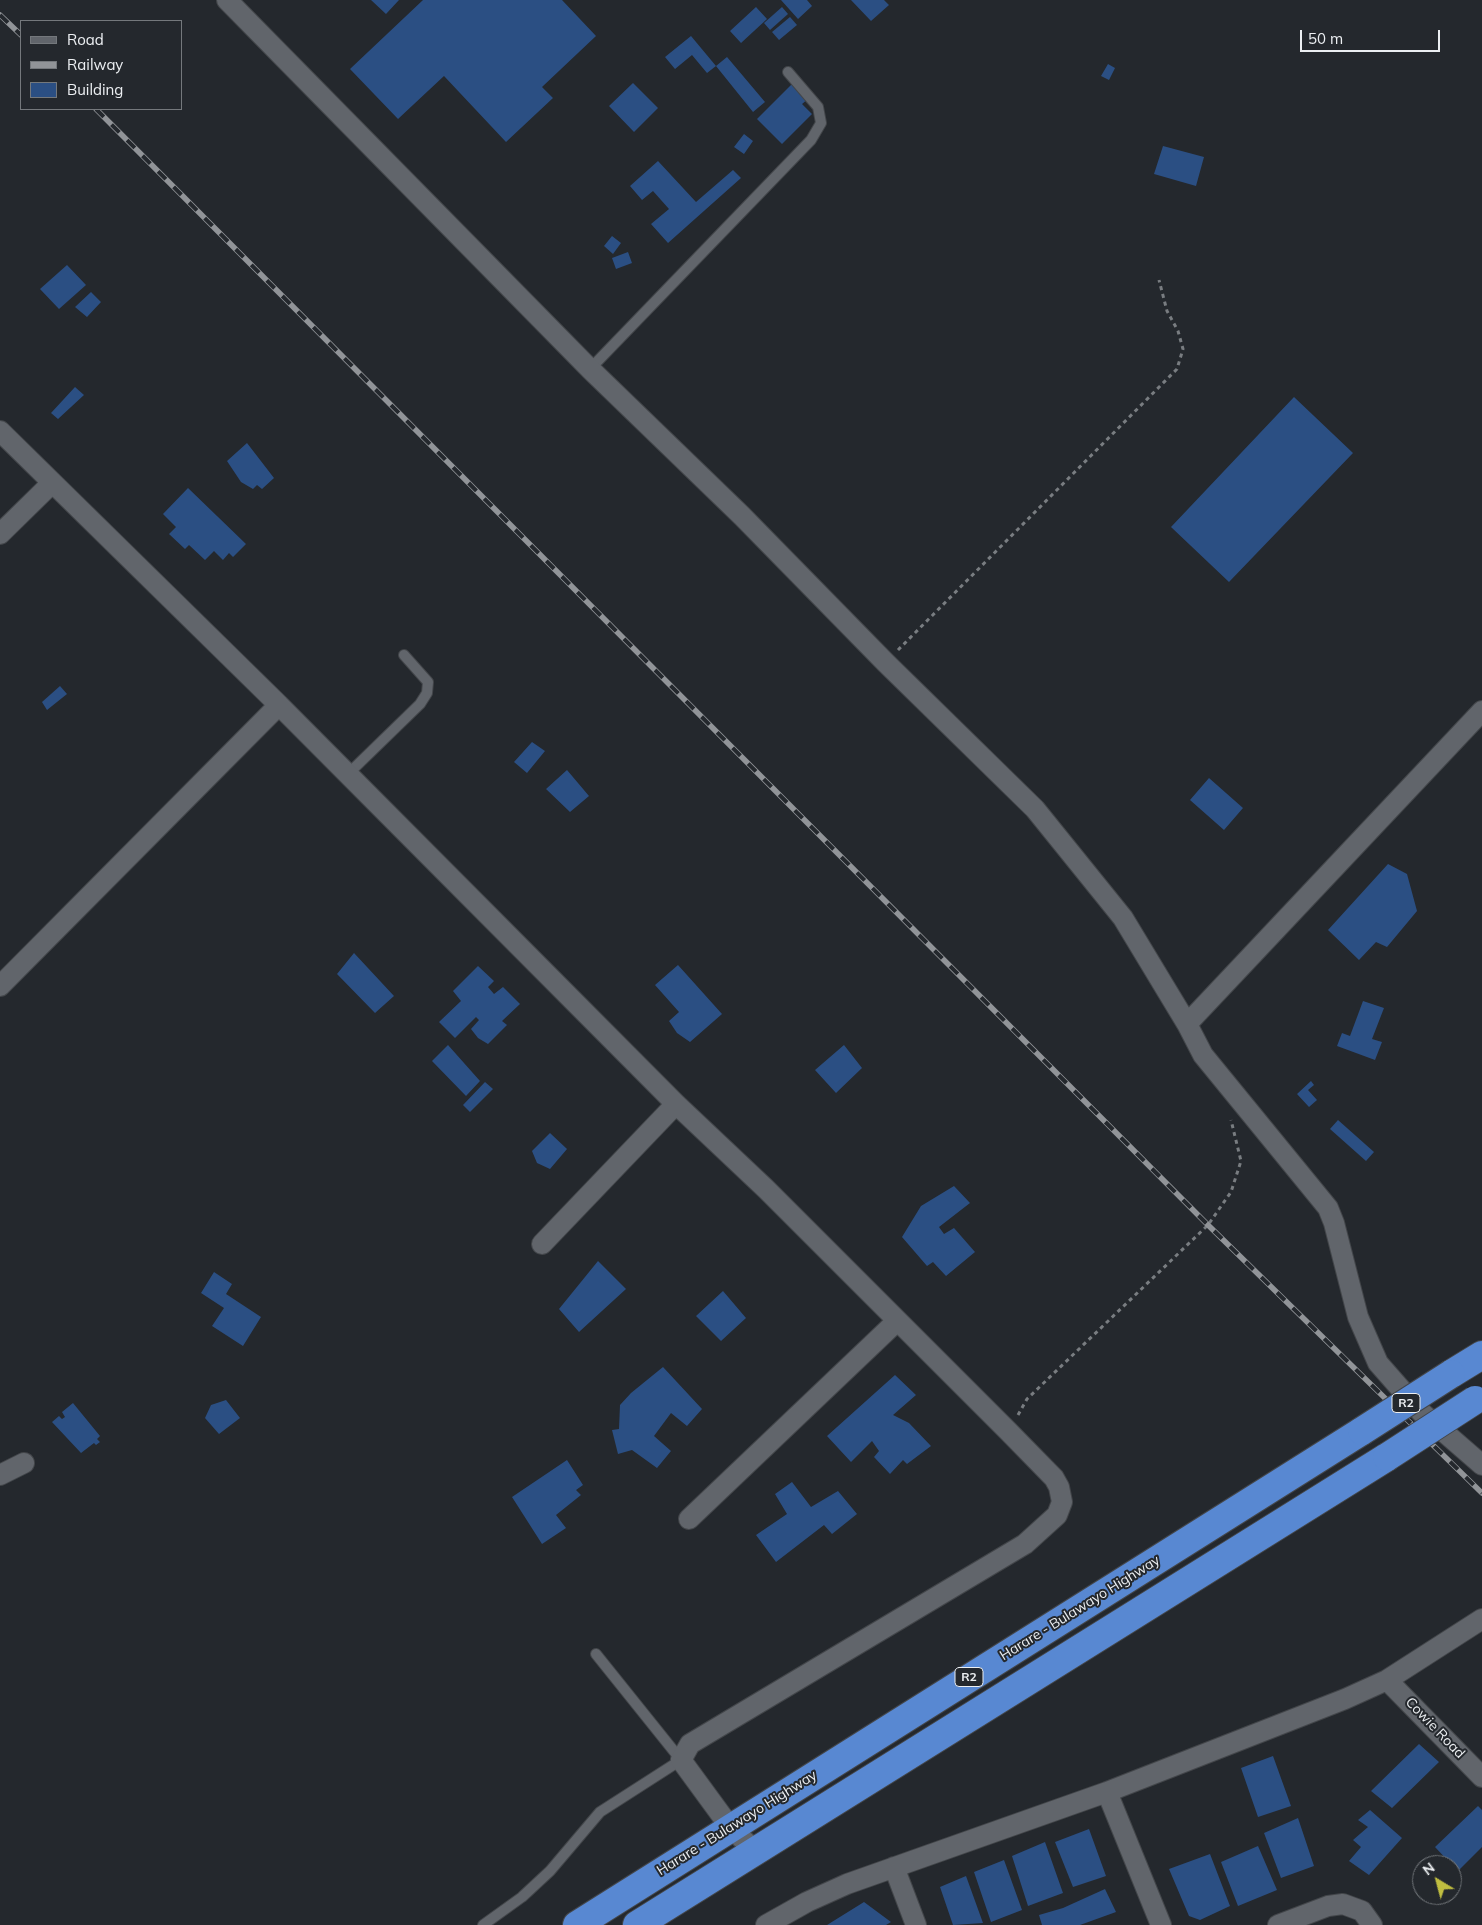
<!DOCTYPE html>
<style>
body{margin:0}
#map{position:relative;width:1482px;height:1925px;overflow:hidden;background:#24282d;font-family:Mulish,sans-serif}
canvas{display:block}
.legend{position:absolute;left:20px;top:20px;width:162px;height:90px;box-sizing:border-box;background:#24282d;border:1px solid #74787c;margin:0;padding:6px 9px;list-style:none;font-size:15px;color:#eceff2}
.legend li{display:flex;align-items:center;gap:10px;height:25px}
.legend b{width:25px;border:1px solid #74787c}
.north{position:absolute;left:1412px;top:1855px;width:50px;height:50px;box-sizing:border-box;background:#24282d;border:1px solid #74787c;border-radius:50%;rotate:323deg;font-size:14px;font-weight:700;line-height:20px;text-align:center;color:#eceff2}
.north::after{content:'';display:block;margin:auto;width:18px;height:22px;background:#c0be40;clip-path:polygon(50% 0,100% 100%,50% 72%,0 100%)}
.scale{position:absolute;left:1300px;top:30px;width:140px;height:22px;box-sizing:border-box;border:2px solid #eceff2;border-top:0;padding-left:6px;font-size:15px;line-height:18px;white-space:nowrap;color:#eceff2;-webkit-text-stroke:4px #24282d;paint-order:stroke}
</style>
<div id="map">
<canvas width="1482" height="1925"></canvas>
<ul class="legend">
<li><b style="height:6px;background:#61656b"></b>Road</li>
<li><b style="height:6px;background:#919498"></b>Railway</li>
<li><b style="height:14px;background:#2b4f83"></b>Building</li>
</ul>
<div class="north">N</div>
<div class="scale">50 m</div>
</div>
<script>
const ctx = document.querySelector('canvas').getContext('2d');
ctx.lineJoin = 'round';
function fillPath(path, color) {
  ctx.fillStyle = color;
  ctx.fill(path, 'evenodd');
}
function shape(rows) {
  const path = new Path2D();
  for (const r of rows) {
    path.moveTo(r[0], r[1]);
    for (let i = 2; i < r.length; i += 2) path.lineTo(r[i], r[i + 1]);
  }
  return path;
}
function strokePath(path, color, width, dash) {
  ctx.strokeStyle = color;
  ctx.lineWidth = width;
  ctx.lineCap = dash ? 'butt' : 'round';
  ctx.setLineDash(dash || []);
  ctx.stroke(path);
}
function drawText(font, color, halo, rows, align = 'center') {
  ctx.font = font + ' Mulish,sans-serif';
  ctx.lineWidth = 4;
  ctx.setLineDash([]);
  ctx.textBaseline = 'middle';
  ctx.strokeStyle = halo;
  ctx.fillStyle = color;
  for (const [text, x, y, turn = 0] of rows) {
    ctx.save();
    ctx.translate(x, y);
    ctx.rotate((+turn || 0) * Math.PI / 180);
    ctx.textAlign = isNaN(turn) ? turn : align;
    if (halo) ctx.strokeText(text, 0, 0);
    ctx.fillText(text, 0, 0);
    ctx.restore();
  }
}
fillPath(shape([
 [371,0,399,0,386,14],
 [423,0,562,0,596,36,542,87,553,98,506,142,444,76,398,119,350,69],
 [781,0,807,0,812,6,798,19],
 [851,0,884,0,889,5,871,21],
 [756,7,767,19,741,43,730,31],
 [782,7,788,14,770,30,764,23],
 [790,17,797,25,779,40,772,32],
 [691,36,716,66,727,57,765,102,753,112,716,66,707,73,692,55,675,69,665,57],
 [1108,64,1115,68,1109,80,1101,76],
 [633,83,658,108,634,132,609,106],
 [792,84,808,99,802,104,812,114,782,144,757,119],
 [744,134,753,141,744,154,734,147],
 [1163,146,1204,157,1196,186,1154,174],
 [658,161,696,202,733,170,741,178,668,243,651,224,669,209,653,191,642,200,630,186],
 [612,236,621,243,613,254,604,246],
 [628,252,632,263,616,269,612,258],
 [67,265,86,285,59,309,40,289],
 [91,292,101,302,87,317,75,307],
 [75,387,84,395,58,419,51,413],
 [1294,397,1353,453,1229,582,1171,527],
 [247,443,274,478,262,489,257,485,253,489,241,482,227,461],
 [188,488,246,544,233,557,229,553,223,560,214,551,205,560,189,545,185,549,169,534,176,527,163,514],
 [60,686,67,694,47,710,42,702],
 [532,742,545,751,527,773,514,762],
 [567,770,589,796,570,812,546,789],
 [1209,778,1243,808,1224,830,1190,800],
 [1388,864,1407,874,1417,911,1387,947,1376,942,1359,960,1328,930],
 [354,953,394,996,375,1013,337,974],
 [678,965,722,1014,690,1042,677,1033,669,1021,679,1012,655,985],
 [478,966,494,981,488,987,494,994,503,987,520,1004,502,1021,507,1025,488,1044,478,1038,471,1029,479,1020,476,1017,455,1038,439,1022,461,1001,453,991],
 [1363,1001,1384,1008,1372,1039,1382,1042,1375,1060,1337,1046,1342,1033,1350,1036],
 [448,1045,480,1081,466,1096,432,1061],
 [844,1045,862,1068,836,1093,815,1070],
 [1311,1081,1314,1085,1308,1090,1317,1100,1309,1107,1297,1094],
 [485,1082,493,1089,470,1112,463,1105],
 [1338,1120,1374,1152,1366,1161,1330,1129],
 [550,1133,567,1149,550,1169,537,1163,532,1151],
 [954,1186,970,1203,939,1227,944,1234,954,1228,975,1252,946,1276,933,1262,927,1266,902,1237,921,1206],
 [598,1261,626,1289,579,1332,559,1309],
 [214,1272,232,1284,226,1294,261,1317,243,1346,212,1326,224,1308,201,1293],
 [723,1291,746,1318,721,1341,696,1316],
 [663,1367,702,1409,687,1426,671,1413,654,1436,671,1451,657,1468,632,1450,618,1454,612,1430,619,1429,620,1405,631,1393],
 [895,1375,916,1395,893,1415,909,1423,931,1446,907,1464,903,1460,890,1474,874,1457,879,1451,872,1441,851,1462,827,1436],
 [226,1400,240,1418,219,1434,205,1418,211,1405],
 [73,1403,100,1436,97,1439,100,1442,96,1445,94,1443,81,1453,52,1422,59,1416,62,1419,65,1417,62,1412],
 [567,1460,583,1485,576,1490,581,1495,556,1515,566,1528,542,1544,512,1497],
 [792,1482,811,1507,838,1491,857,1514,832,1534,824,1525,776,1562,756,1535,787,1514,775,1494],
 [1419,1744,1439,1762,1392,1808,1371,1791],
 [1273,1756,1291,1806,1258,1817,1241,1768],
 [1478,1806,1482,1810,1482,1847,1456,1873,1452,1865,1435,1847],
 [1370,1810,1402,1838,1369,1875,1349,1861,1361,1847,1353,1840,1368,1827,1358,1820],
 [1298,1818,1314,1866,1281,1878,1264,1833],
 [1089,1829,1106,1876,1073,1887,1055,1842],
 [1045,1842,1063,1893,1028,1906,1012,1856],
 [1258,1846,1277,1890,1238,1906,1221,1862],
 [1210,1854,1230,1906,1200,1920,1189,1916,1169,1869],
 [1004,1860,1022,1910,991,1922,974,1872],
 [966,1876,983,1923,953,1925,940,1887],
 [1105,1889,1116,1912,1080,1925,1042,1925,1039,1915,1063,1908],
 [864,1902,891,1922,886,1925,827,1925]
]), '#2b4f83');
const service = shape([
 [590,369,811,140,821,123,818,107,788,72],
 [348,774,420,704,427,693,428,682,404,655],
 [483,1925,522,1897,550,1871,600,1812,681,1760,596,1654]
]);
const minor = shape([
 [227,0,590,369,742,516,886,663,1035,809,1123,918,1187,1024,1482,711],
 [0,431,279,705,0,986],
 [0,534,52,483],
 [279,705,676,1104,766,1189,1008,1431,1054,1478,1059,1487,1062,1502,1057,1515,1025,1544,690,1744,681,1760,730,1827,755,1851],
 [1187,1024,1203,1055,1328,1208,1334,1223,1358,1317,1378,1363,1421,1412,1482,1465],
 [542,1244,676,1104],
 [0,1475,24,1463],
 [689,1519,897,1321],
 [1387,1680,1482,1777],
 [1107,1792,1161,1925],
 [894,1867,916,1925],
 [766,1925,807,1902,847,1884,1107,1792,1345,1699,1387,1680,1482,1619],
 [1278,1925,1328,1906,1343,1904,1362,1911,1372,1925]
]);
const trunk = shape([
 [1451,1374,1482,1355],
 [577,1925,1362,1431],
 [637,1925,1387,1457]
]);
strokePath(service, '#43464a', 12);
strokePath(minor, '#43464a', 22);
strokePath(trunk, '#43464a', 30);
strokePath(shape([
 [898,650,1177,369,1183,349,1178,331,1167,311,1159,280],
 [1018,1415,1027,1399,1208,1225,1231,1192,1241,1161,1231,1120]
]), '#797d81', 3, [4, 4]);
strokePath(service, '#61656b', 10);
strokePath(minor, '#61656b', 20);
strokePath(trunk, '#5888d2', 28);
const rail = shape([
 [0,15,21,35],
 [96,109,1208,1225,1482,1493]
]);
strokePath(rail, '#919498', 5.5);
strokePath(rail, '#24282d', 4, [11]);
const trunkBridge = shape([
 [1362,1431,1451,1374],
 [1387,1457,1475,1400]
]);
strokePath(trunkBridge, '#43464a', 30, []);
strokePath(trunkBridge, '#5888d2', 28);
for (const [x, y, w] of [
 [1406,1403,28],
 [969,1677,28]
]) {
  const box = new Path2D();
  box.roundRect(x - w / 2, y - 9.5, w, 19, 4);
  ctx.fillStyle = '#24282d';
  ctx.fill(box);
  strokePath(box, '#eceff2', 1);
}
drawText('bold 12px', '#eceff2', null, [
 ["R2",1406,1403],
 ["R2",969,1677]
]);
drawText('14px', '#eceff2', '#24282d', [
 ["Harare - Bulawayo Highway",1080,1608,-32],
 ["Cowie Road",1435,1728,46],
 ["Harare - Bulawayo Highway",737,1823,-32]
]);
</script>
